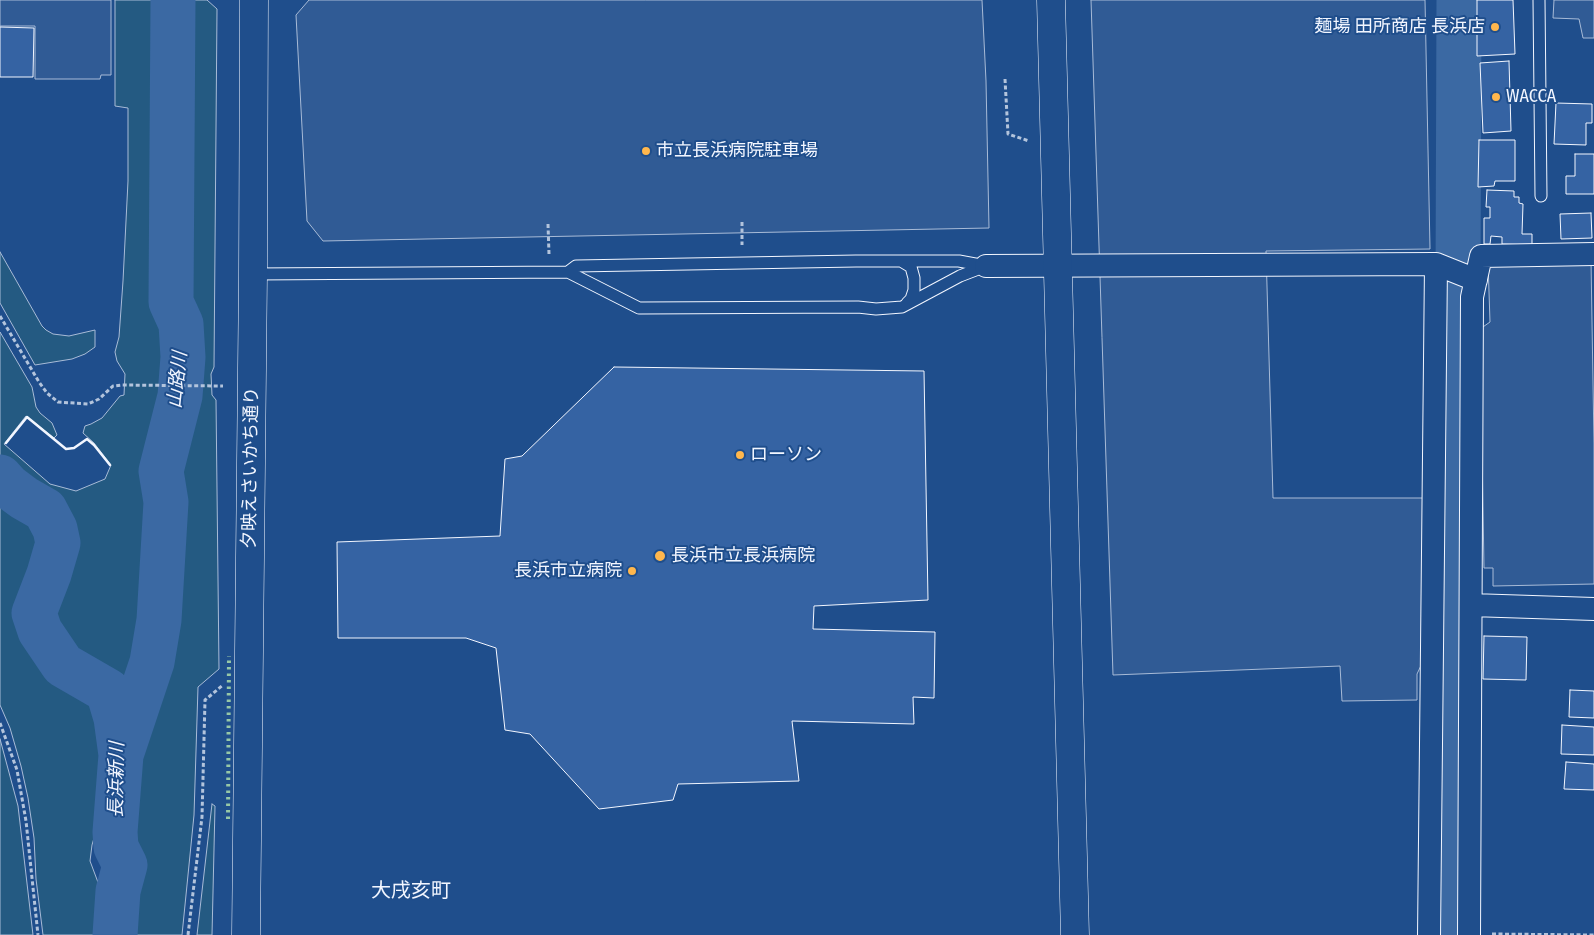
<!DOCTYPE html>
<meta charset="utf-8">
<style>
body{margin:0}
canvas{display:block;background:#1f4e8c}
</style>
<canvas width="1594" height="935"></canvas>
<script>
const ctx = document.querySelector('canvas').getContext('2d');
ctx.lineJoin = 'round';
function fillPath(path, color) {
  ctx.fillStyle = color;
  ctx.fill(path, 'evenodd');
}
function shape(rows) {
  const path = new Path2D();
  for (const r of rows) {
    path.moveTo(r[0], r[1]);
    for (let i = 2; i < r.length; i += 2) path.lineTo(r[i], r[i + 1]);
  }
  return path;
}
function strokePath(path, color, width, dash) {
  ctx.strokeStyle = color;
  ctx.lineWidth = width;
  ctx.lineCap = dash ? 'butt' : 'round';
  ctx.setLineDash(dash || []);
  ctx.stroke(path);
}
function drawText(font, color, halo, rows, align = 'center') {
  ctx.font = font + ' "Fira Sans Condensed","Noto Sans JP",sans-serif';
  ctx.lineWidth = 4;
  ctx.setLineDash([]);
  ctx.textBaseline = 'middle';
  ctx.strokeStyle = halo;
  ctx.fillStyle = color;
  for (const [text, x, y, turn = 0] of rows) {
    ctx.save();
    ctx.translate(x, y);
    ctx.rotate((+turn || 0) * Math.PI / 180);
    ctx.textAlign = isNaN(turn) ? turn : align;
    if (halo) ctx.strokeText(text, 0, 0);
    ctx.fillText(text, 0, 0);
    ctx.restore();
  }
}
const green = shape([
 [115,0,162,0,160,10,165,63,165,112,163,149,160,297,162,320,177,338,178,367,175,397,157,468,158,484,161,497,149,641,142,681,134,690,135,698,126,733,121,732,120,711,110,687,73,667,60,656,49,636,43,611,45,597,61,568,62,552,66,540,64,530,48,505,18,482,0,465,0,332,32,387,36,407,40,413,52,423,57,435,54,438,26,416,4,444,50,484,76,491,105,479,111,465,94,443,83,433,85,426,91,424,102,418,120,396,124,395,125,374,117,361,115,352,119,337,123,281,128,181,128,108,115,106,115,0],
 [179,0,207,0,217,9,214,367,211,374,212,395,216,400,219,669,198,687,194,815,182,935,120,935,125,897,133,888,137,869,134,847,128,827,130,811,128,762,134,740,156,682,163,653,162,633,169,601,168,554,170,513,166,471,171,448,186,399,188,373,187,325,182,309,181,294,185,216,184,66,184,37,180,20,179,0],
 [0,252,42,326,46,330,53,334,69,336,95,330,95,347,85,354,72,359,35,365,0,303,0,252],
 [0,494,30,508,46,524,51,538,50,548,42,573,24,614,23,628,25,636,38,637,43,647,62,675,104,692,107,700,115,739,109,765,112,786,110,804,105,817,96,831,92,845,90,861,99,885,105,896,111,901,110,935,43,935,36,879,34,838,28,798,21,766,10,728,0,705,0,494],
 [0,739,18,806,33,935,0,935,0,739],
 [212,804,215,806,212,935,197,935,212,804]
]);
fillPath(green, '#245a82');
strokePath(green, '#a8bbd7', 1);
const parking = shape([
 [0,0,111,0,111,75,101,75,100,79,35,79,35,26,0,26,0,0],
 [309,0,982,0,986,81,989,228,323,241,307,221,296,15,309,0],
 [1091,0,1425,0,1430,249,1266,251,1273,498,1423,498,1427,653,1417,674,1417,700,1342,701,1340,666,1113,675,1091,0],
 [1554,0,1594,0,1594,38,1583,38,1579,19,1553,18,1554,0],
 [1591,260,1594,444,1594,584,1493,586,1493,568,1484,568,1480,329,1490,322,1488,262,1591,260]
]);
fillPath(parking, '#305b95');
strokePath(parking, '#a8bbd7', 1);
strokePath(shape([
 [0,477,8,486,24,498,45,510,55,529,58,543,49,574,34,613,40,631,63,665,108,691,116,718,121,755,115,832,116,847,125,865,118,891,115,935],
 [121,755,152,662,159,620,166,502,161,471,180,396,183,357,181,324,171,302,173,0],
 [1452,935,1454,518,1458,293,1459,0]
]), '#3b69a3', 45);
const building = shape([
 [1477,0,1513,0,1515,54,1477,56,1477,0],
 [0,27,34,28,33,77,0,77,0,27],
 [1509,61,1511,131,1483,133,1480,63,1509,61],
 [1556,103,1592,104,1592,123,1586,123,1586,145,1554,144,1556,103],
 [1479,140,1515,140,1515,181,1495,181,1494,186,1478,187,1479,140],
 [1575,154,1594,154,1594,194,1566,194,1566,176,1575,176,1575,154],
 [1487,190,1514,191,1514,197,1519,197,1519,203,1523,204,1522,234,1532,234,1532,245,1502,244,1502,237,1491,236,1490,244,1484,244,1484,218,1490,218,1490,207,1486,207,1487,190],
 [1591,213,1592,238,1561,239,1560,214,1591,213],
 [614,367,924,371,928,600,814,606,813,629,935,632,934,698,913,697,914,724,792,721,799,781,678,784,673,800,599,809,530,734,505,730,496,648,466,638,338,638,337,542,500,536,505,459,522,456,614,367],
 [1484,636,1527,637,1526,680,1483,679,1484,636],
 [1570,690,1594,691,1594,718,1569,717,1570,690],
 [1562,725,1594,727,1594,755,1561,754,1562,725],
 [1566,762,1594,764,1594,790,1564,789,1566,762]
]);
fillPath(building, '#3563a3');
strokePath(building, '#f2f6ff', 1);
const lane = shape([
 [1539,0,1541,196],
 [901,261,911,267,914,278,914,290,911,299,907,303],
 [568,272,576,266,856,261,959,261,986,266],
 [253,274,568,272,639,308,858,307,876,309,902,307,960,276,986,266]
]);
const street = shape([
 [986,266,1436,264,1476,280],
 [1471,605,1594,609],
 [1429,935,1436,264],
 [1469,935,1472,297,1481,256,1594,254]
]);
const secondary = shape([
 [1051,0,1075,935],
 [246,935,253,274,254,0]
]);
strokePath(lane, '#f2f6ff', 13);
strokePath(street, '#f2f6ff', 24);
strokePath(secondary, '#f2f6ff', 29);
strokePath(shape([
 [1005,79,1008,134,1029,141],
 [742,222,742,245],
 [548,224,549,254],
 [0,316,39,382,47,393,58,402,88,404,99,399,113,386,122,385,223,386],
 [0,723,17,770,26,821,38,935],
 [1492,934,1594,935],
 [188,935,202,817,205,700,223,685]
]), '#b3c4dc', 3, [4, 2.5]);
strokePath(lane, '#1f4e8c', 11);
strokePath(street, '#1f4e8c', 22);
strokePath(secondary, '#1f4e8c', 28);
strokePath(shape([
 [228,819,229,656]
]), '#97c8a6', 4, [2.5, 4]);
strokePath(shape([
 [6,443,27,417,66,449,74,448,87,439,94,445,110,465]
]), '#f2f6ff', 2.5);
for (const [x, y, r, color] of [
 [1495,27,5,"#ffb74d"],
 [1496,97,5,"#ffb74d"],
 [646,151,5,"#ffb74d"],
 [740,455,5,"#ffb74d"],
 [660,556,6,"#ffb74d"],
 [632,571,5,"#ffb74d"]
]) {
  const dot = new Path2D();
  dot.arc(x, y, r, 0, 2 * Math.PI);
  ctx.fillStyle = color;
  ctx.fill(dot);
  strokePath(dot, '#1f4e8c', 2);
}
drawText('18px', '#f2f6ff', '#1f4e8c', [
 ["麺場 田所商店 長浜店",1485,27,"right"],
 ["WACCA",1506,97],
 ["市立長浜病院駐車場",656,151],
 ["ローソン",750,455],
 ["長浜市立長浜病院",671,556],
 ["長浜市立病院",622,571,"right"]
], 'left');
drawText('18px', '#f2f6ff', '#1f4e8c', [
 ["夕映えさいかち通り",251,468,-89]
]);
drawText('italic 19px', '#f2f6ff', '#1f4e8c', [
 ["山路川",178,380,-84],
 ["長浜新川",117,780,-89]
]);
drawText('20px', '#f2f6ff', '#1f4e8c', [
 ["大戌亥町",411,891]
]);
</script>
